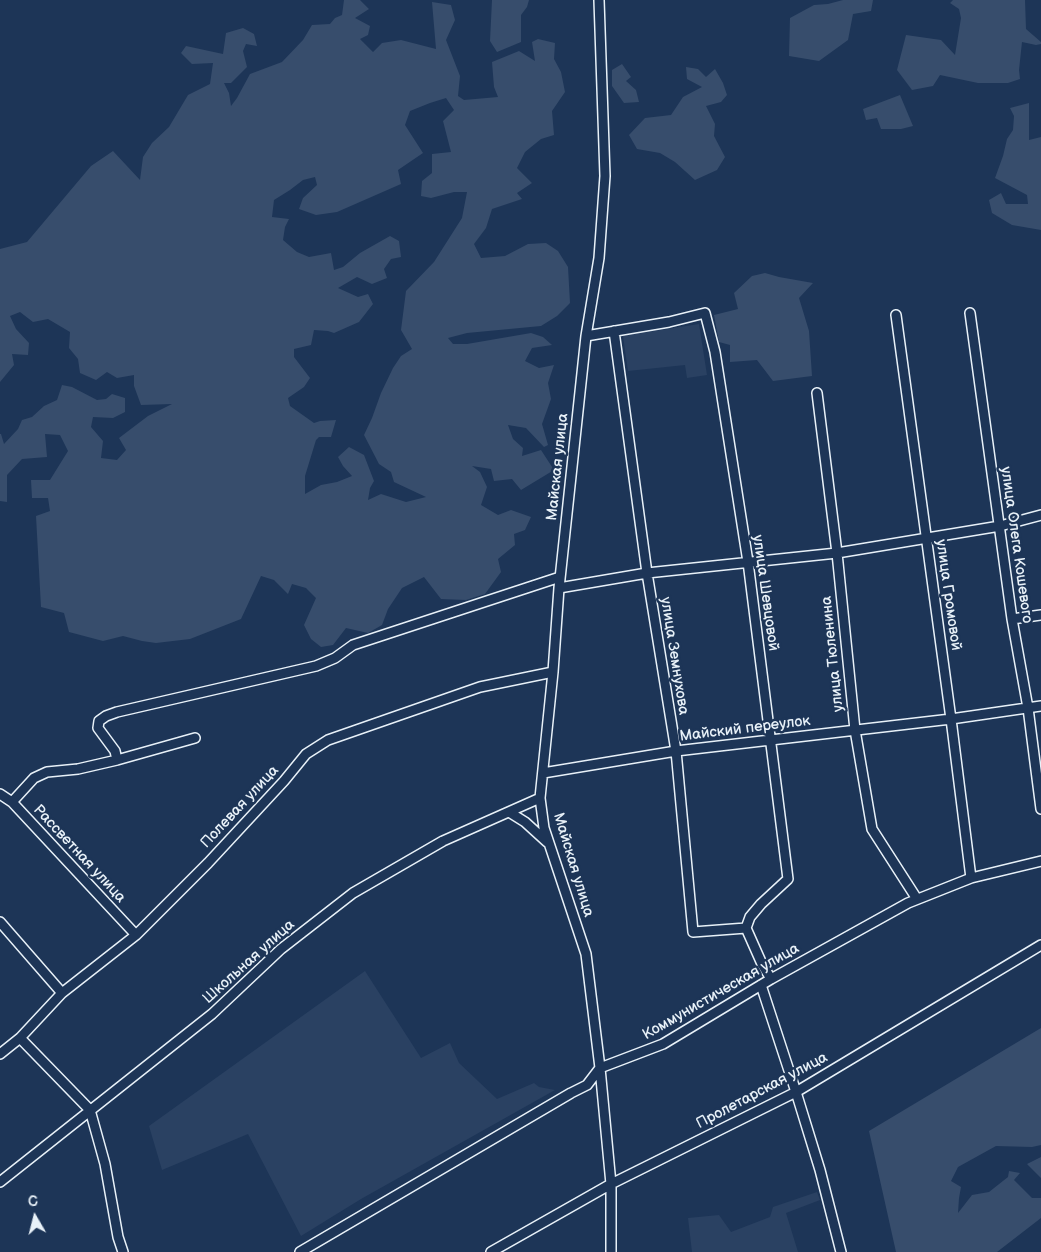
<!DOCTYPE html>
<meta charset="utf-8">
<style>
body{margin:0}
#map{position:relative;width:1041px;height:1252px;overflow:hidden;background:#1d3557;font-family:"Balsamiq Sans",sans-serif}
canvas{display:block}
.north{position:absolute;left:10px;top:1192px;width:50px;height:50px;-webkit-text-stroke:4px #1d3557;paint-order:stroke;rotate:352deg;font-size:14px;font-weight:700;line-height:20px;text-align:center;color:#e8f1f8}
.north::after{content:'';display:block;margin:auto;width:18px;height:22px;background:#e8f1f8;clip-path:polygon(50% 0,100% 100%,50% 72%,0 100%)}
</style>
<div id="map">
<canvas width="1041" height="1252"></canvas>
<div class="north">С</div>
</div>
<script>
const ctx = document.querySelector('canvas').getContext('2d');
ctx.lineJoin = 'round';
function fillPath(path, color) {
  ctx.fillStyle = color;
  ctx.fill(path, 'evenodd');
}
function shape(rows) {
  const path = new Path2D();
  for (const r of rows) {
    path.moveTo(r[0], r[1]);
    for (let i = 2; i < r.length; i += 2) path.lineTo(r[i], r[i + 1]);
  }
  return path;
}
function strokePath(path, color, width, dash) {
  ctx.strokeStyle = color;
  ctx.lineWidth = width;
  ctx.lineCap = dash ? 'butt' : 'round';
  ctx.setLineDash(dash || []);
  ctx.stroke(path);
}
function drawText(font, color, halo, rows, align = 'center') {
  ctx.font = font + ' "Balsamiq Sans",sans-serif';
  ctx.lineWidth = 5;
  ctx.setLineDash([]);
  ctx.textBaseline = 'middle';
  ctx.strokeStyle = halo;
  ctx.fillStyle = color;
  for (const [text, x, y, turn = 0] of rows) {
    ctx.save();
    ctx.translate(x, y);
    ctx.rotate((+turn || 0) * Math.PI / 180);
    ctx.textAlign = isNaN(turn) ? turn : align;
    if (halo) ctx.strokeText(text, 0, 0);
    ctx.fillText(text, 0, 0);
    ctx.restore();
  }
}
fillPath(shape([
 [699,324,707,375,687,378,685,365,628,371,623,336],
 [365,971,421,1058,450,1043,459,1063,497,1099,534,1083,539,1087,555,1090,361,1199,301,1236,248,1134,162,1170,149,1126],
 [817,1192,820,1200,786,1213,798,1252,692,1252,688,1218,719,1215,731,1232,770,1217,773,1207]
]), '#2a4162');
fillPath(shape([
 [344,0,360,0,369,9,355,18,370,26,368,35,360,39,373,52,382,43,401,40,436,49,432,2,451,5,455,20,446,40,460,76,458,96,464,100,498,97,494,87,492,62,519,51,535,61,532,42,538,39,555,43,554,59,561,72,565,92,552,111,554,135,541,139,525,152,517,168,532,183,517,193,522,199,492,209,486,228,474,244,481,258,505,256,528,244,546,243,558,251,568,267,570,303,557,316,541,326,467,333,448,338,453,344,467,344,531,333,543,337,552,345,532,348,525,361,539,368,554,365,548,383,551,399,542,424,548,445,544,447,526,428,508,425,513,439,523,448,522,456,541,450,554,470,521,490,512,479,494,481,491,469,472,466,480,472,487,487,481,505,498,515,511,510,531,517,525,530,514,534,515,545,498,559,501,572,485,594,466,600,441,599,424,577,402,588,388,609,382,625,368,633,346,628,333,645,321,647,311,639,304,625,316,598,306,588,292,584,288,594,274,580,261,576,241,619,190,639,156,643,142,641,123,636,103,641,69,632,64,613,41,607,36,516,50,511,48,498,32,498,31,480,50,480,68,451,60,435,45,434,47,457,22,459,7,475,7,502,0,501,0,434,1,434,4,444,18,429,22,420,32,417,44,406,57,400,62,385,72,387,97,400,106,399,112,394,125,398,125,412,113,418,93,417,91,427,103,441,101,458,117,460,126,450,119,438,148,416,172,404,141,405,134,386,134,375,117,378,107,372,96,380,80,373,78,359,69,348,70,332,48,319,33,322,20,312,10,316,16,329,29,343,28,355,12,354,14,365,0,382,0,249,27,242,91,166,113,151,140,180,143,157,152,143,169,127,188,95,210,84,213,63,192,64,181,53,186,46,223,54,226,33,243,28,254,34,257,46,246,44,243,51,247,67,231,83,224,83,229,93,231,106,237,98,250,74,282,62,303,40,312,25,330,24,335,18,342,15],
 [446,98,454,110,443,121,451,152,432,154,432,173,422,181,421,196,431,198,454,192,467,192,462,218,434,262,406,291,401,330,412,349,401,356,393,368,381,393,372,418,364,435,379,464,391,472,394,482,426,497,406,502,381,494,368,500,370,488,374,481,364,455,349,447,338,457,343,466,352,476,337,482,321,485,305,494,305,476,316,440,319,437,331,437,336,420,320,421,314,423,290,406,288,398,304,387,310,378,294,357,294,349,311,345,314,330,328,331,334,333,359,322,373,304,368,294,358,297,338,288,357,277,372,284,387,278,384,269,391,259,401,257,399,241,390,236,360,253,343,267,334,270,331,253,309,257,297,252,283,240,285,227,289,219,272,217,274,200,290,190,303,180,315,177,317,185,303,198,299,209,316,215,337,212,401,184,398,170,423,153,405,125,410,111,430,103],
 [492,0,529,0,527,7,521,15,521,42,497,52,490,41],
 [843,0,873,0,871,11,853,14,848,40,819,61,789,56,790,18,814,5,828,4],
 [953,0,1025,0,1026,29,1041,42,1041,44,1036,45,1022,42,1019,70,1020,79,1008,83,978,83,940,75,933,86,912,90,897,70,906,35,941,40,955,55,961,18,959,9,950,3],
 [622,64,631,77,626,81,636,90,639,102,624,103,612,86,612,70],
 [686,67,698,69,706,77,715,69,723,83,727,95,721,102,706,106,715,124,714,136,725,157,717,170,695,180,675,162,660,153,637,149,629,135,645,118,671,115,683,97,702,87,687,79],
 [900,95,913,126,901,129,881,129,877,118,866,120,863,109],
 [1029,103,1029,140,1041,137,1041,230,1012,225,992,213,989,200,1001,193,1006,204,1028,204,1027,195,995,178,1003,156,1007,139,1013,130,1014,116,1010,108],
 [765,273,779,277,813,283,799,298,809,331,812,376,773,381,757,360,730,362,730,345,719,342,714,315,738,309,734,293,752,276],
 [1041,1028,1041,1145,1032,1147,996,1146,958,1167,951,1181,961,1187,959,1198,958,1213,972,1195,989,1192,1008,1177,1009,1171,1020,1173,1014,1180,1032,1198,1041,1198,1041,1218,997,1252,896,1252,869,1131],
 [1041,1157,1041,1178,1027,1164]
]), '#374d6c');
const minor = shape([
 [599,0,605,176,599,258,586,336,559,588,553,672,540,798,544,828,586,954,600,1068,611,1184,611,1252],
 [970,313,1012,619,1028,708,1041,809],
 [896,315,951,719,971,878],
 [614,331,647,573,676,751,693,932,746,928],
 [586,336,669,322,705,313,715,352,748,562,788,879,761,904,750,917,746,928,762,964,771,979],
 [817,393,837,553,855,730,872,829,917,899],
 [559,588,647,573,837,553,1000,526,1041,515],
 [1012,619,1041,615],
 [117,760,115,751,98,728,99,721,106,716,117,712,316,666,335,658,353,645,560,577],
 [543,773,676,751,951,719,1041,706],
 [0,794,12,802,136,935],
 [12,802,34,778,47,772,78,769,117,760,195,738],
 [509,812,525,822,547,842],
 [0,922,62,993],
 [761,985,796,1092,820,1170,841,1252],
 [20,1038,90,1110,105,1164,118,1237,123,1252],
 [0,1054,20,1038,62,993,136,935,208,863,284,781,306,754,328,740,480,687,553,672],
 [0,1182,212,1014,281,949,353,893,443,841,540,798],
 [300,1252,571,1093,587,1085,600,1068,663,1044,771,979,908,903,971,878,1041,861],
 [491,1252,611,1184,796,1092,1041,945]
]);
strokePath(minor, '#e8f1f8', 12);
strokePath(minor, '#1d3557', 9);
drawText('15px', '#e8f1f8', '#1d3557', [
 ["Майская улица",558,467,-84],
 ["улица Олега Кошевого",1016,545,82],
 ["улица Шевцовой",765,593,82],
 ["улица Громовой",948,595,82],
 ["улица Тюленина",833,654,-96],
 ["улица Земнухова",674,656,81],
 ["Майский переулок",745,729,-7],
 ["Полевая улица",240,807,-47],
 ["Рассветная улица",79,854,47],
 ["Майская улица",573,865,73],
 ["Школьная улица",249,962,-42],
 ["Коммунистическая улица",721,992,-30],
 ["Пролетарская улица",762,1091,-28]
]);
</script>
